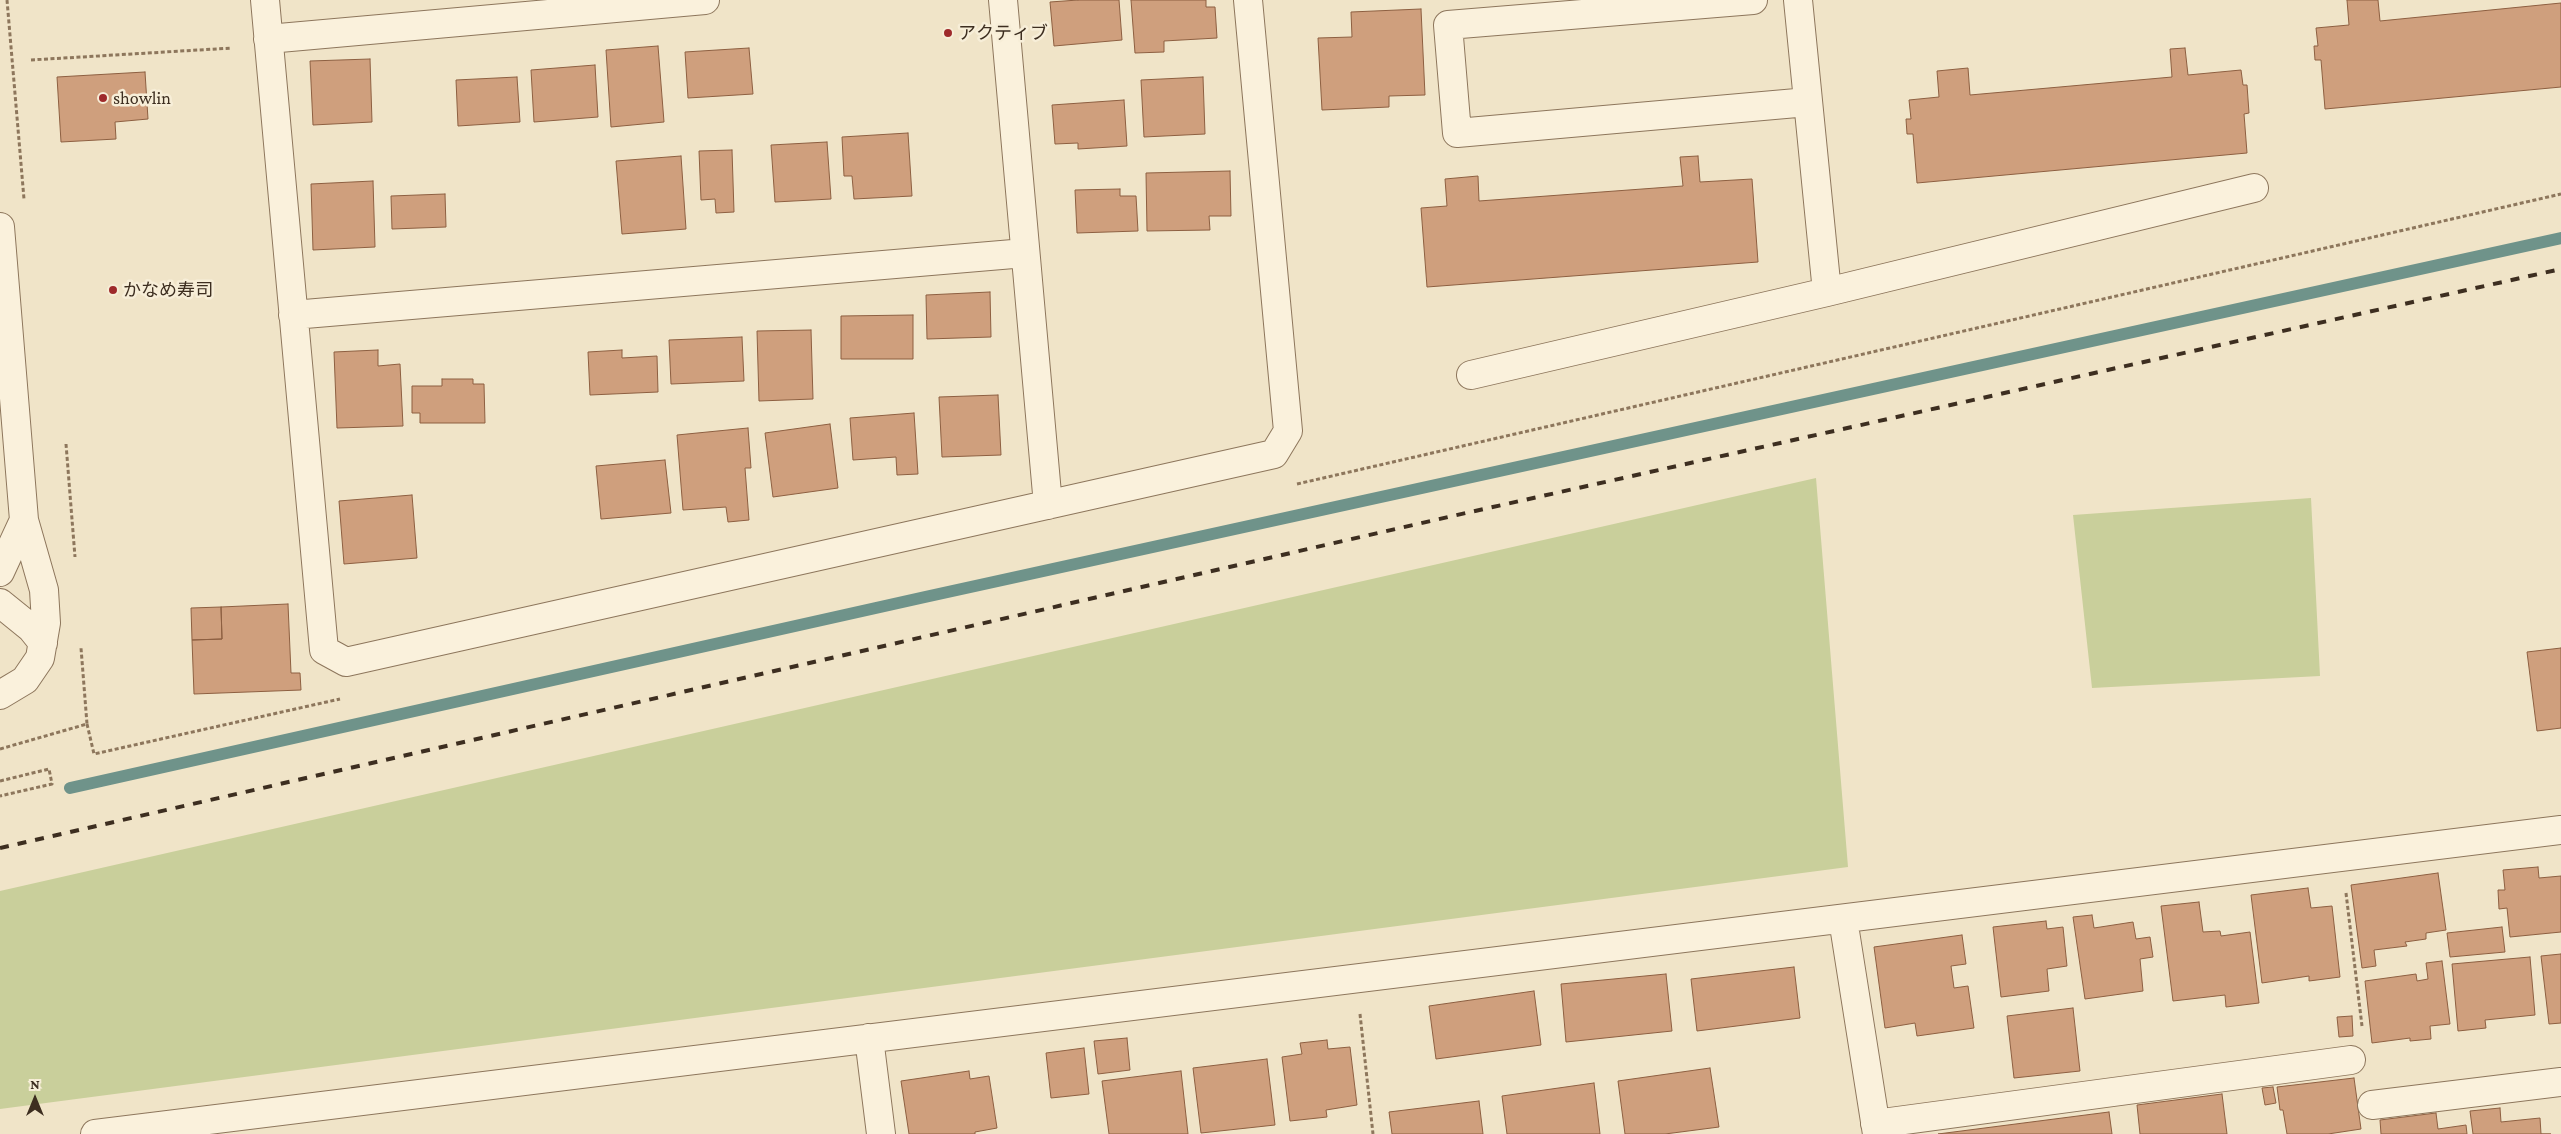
<!DOCTYPE html>
<meta charset="utf-8">
<style>
body{margin:0}
#map{position:relative;width:2561px;height:1134px;overflow:hidden;background:#f0e4c8;font-family:"Crimson Pro",serif}
canvas{display:block}
.north{position:absolute;left:10px;top:1074px;width:50px;height:50px;-webkit-text-stroke:4px #f7eed8;paint-order:stroke;rotate:0deg;font-size:14px;font-weight:700;line-height:20px;text-align:center;color:#3d2e20}
.north::after{content:'';display:block;margin:auto;width:18px;height:22px;background:#3d2e20;clip-path:polygon(50% 0,100% 100%,50% 72%,0 100%)}
</style>
<div id="map">
<canvas width="2561" height="1134"></canvas>
<div class="north">N</div>
</div>
<script>
const ctx = document.querySelector('canvas').getContext('2d');
ctx.lineJoin = 'round';
function fillPath(path, color) {
  ctx.fillStyle = color;
  ctx.fill(path, 'evenodd');
}
function shape(rows) {
  const path = new Path2D();
  for (const r of rows) {
    path.moveTo(r[0], r[1]);
    for (let i = 2; i < r.length; i += 2) path.lineTo(r[i], r[i + 1]);
  }
  return path;
}
function strokePath(path, color, width, dash) {
  ctx.strokeStyle = color;
  ctx.lineWidth = width;
  ctx.lineCap = dash ? 'butt' : 'round';
  ctx.setLineDash(dash || []);
  ctx.stroke(path);
}
function drawText(font, color, halo, rows, align = 'center') {
  ctx.font = font + ' "Crimson Pro","Noto Sans JP",serif';
  ctx.lineWidth = 5;
  ctx.setLineDash([]);
  ctx.textBaseline = 'middle';
  ctx.strokeStyle = halo;
  ctx.fillStyle = color;
  for (const [text, x, y, turn = 0] of rows) {
    ctx.save();
    ctx.translate(x, y);
    ctx.rotate((+turn || 0) * Math.PI / 180);
    ctx.textAlign = isNaN(turn) ? turn : align;
    if (halo) ctx.strokeText(text, 0, 0);
    ctx.fillText(text, 0, 0);
    ctx.restore();
  }
}
fillPath(shape([
 [1816,478,1848,867,0,1109,0,891],
 [2311,498,2320,676,2092,688,2073,515]
]), '#c9cf9b');
strokePath(shape([
 [70,788,925,597,2561,238]
]), '#6f938a', 12);
const building = shape([
 [1078,0,1119,0,1122,40,1054,46,1050,2,1078,0],
 [1131,0,1206,0,1206,7,1215,7,1217,38,1164,41,1164,52,1135,53,1131,0],
 [2347,0,2378,0,2380,21,2561,3,2561,87,2325,109,2321,60,2315,60,2314,46,2318,46,2316,28,2349,25,2347,0],
 [1421,9,1425,95,1389,96,1389,107,1322,110,1318,38,1352,37,1351,12,1421,9],
 [658,46,664,122,611,127,606,50,658,46],
 [749,48,753,94,688,98,685,52,749,48],
 [2185,48,2188,75,2241,70,2243,85,2247,85,2249,113,2244,114,2247,153,1917,183,1913,134,1907,134,1906,119,1911,119,1909,100,1939,97,1937,71,1968,68,1970,95,2172,77,2170,49,2185,48],
 [370,59,372,122,313,125,310,61,370,59],
 [595,65,598,117,534,122,531,70,595,65],
 [145,72,148,119,115,122,116,139,61,142,57,77,145,72],
 [517,77,520,122,458,126,456,80,517,77],
 [1203,77,1205,134,1144,137,1141,80,1203,77],
 [1124,100,1127,146,1078,149,1078,143,1055,144,1052,105,1124,100],
 [908,133,912,196,854,199,852,176,844,176,842,137,908,133],
 [827,142,831,199,775,202,771,145,827,142],
 [732,150,734,212,716,213,715,199,701,200,699,151,732,150],
 [681,156,686,229,622,234,616,161,681,156],
 [1698,156,1700,182,1752,179,1758,262,1427,287,1421,208,1447,206,1445,179,1478,176,1479,201,1683,186,1680,157,1698,156],
 [1230,171,1231,216,1209,216,1210,230,1147,231,1146,173,1230,171],
 [373,181,375,247,313,250,311,184,373,181],
 [1120,189,1120,196,1136,196,1138,231,1077,233,1075,190,1120,189],
 [445,194,446,227,392,229,391,196,445,194],
 [990,292,991,337,927,339,926,295,990,292],
 [913,315,913,359,841,359,841,316,913,315],
 [811,330,813,399,759,401,757,331,811,330],
 [742,337,744,381,671,384,669,340,742,337],
 [378,350,378,366,400,364,403,426,337,428,334,352,378,350],
 [622,350,622,358,657,356,658,392,590,395,588,352,622,350],
 [442,379,473,379,473,384,484,384,485,423,420,423,420,413,412,413,412,386,442,386,442,379],
 [998,395,1001,455,942,457,939,397,998,395],
 [914,413,918,474,897,475,896,457,853,460,850,418,914,413],
 [830,424,838,488,773,497,765,433,830,424],
 [748,428,751,468,745,468,749,520,728,522,726,507,683,510,677,435,748,428],
 [665,460,671,513,601,519,596,466,665,460],
 [412,495,417,558,344,564,339,501,412,495],
 [288,604,291,673,300,673,301,690,194,694,192,640,222,639,221,607,288,604],
 [221,607,222,639,192,640,191,608,221,607],
 [2561,648,2561,728,2537,731,2527,652,2561,648],
 [2538,867,2539,878,2561,876,2561,932,2510,937,2507,908,2499,909,2498,890,2505,890,2503,870,2538,867],
 [2438,873,2446,930,2426,933,2426,939,2405,942,2407,946,2374,950,2376,966,2362,968,2351,885,2438,873],
 [2308,888,2311,908,2332,906,2340,977,2309,981,2309,976,2262,983,2251,895,2308,888],
 [2199,902,2203,932,2220,931,2221,936,2250,932,2259,1003,2226,1007,2225,995,2173,1001,2161,906,2199,902],
 [2092,915,2094,928,2133,922,2136,939,2150,937,2153,957,2140,959,2143,991,2085,999,2073,917,2092,915],
 [2046,921,2047,929,2063,927,2067,966,2047,969,2049,991,2001,997,1993,927,2046,921],
 [2502,927,2505,952,2450,957,2447,933,2502,927],
 [1962,935,1966,964,1951,966,1954,988,1968,986,1974,1028,1917,1036,1915,1023,1885,1028,1874,947,1962,935],
 [2561,954,2561,1023,2549,1024,2541,956,2561,954],
 [2530,957,2535,1015,2485,1020,2486,1028,2458,1031,2452,964,2530,957],
 [2442,961,2450,1024,2430,1026,2431,1039,2410,1041,2410,1038,2372,1043,2365,981,2416,974,2417,981,2428,979,2426,963,2442,961],
 [1794,967,1800,1018,1697,1031,1691,979,1794,967],
 [1666,974,1672,1031,1566,1042,1561,984,1666,974],
 [1534,991,1541,1045,1436,1059,1429,1006,1534,991],
 [2073,1008,2080,1071,2014,1078,2007,1016,2073,1008],
 [2352,1016,2353,1036,2339,1037,2337,1017,2352,1016],
 [1127,1038,1130,1070,1098,1074,1094,1041,1127,1038],
 [1327,1040,1328,1049,1350,1047,1357,1105,1326,1110,1327,1117,1290,1121,1282,1057,1302,1054,1300,1043,1327,1040],
 [1084,1048,1089,1094,1051,1098,1046,1053,1084,1048],
 [1267,1059,1275,1125,1201,1133,1193,1068,1267,1059],
 [1710,1068,1719,1127,1665,1134,1625,1134,1618,1081,1710,1068],
 [969,1071,970,1079,989,1076,997,1128,975,1132,975,1134,909,1134,901,1081,969,1071],
 [1181,1071,1188,1134,1109,1134,1102,1081,1181,1071],
 [2354,1078,2361,1129,2328,1134,2287,1134,2283,1110,2280,1110,2277,1087,2354,1078],
 [1594,1083,1600,1134,1507,1134,1502,1096,1594,1083],
 [2273,1087,2276,1103,2265,1105,2262,1088,2273,1087],
 [2222,1094,2227,1134,2140,1134,2137,1105,2222,1094],
 [1479,1101,1483,1134,1392,1134,1389,1112,1479,1101],
 [2500,1108,2501,1122,2540,1118,2541,1134,2551,1134,2473,1134,2470,1111,2500,1108],
 [2109,1112,2112,1134,1938,1134,2109,1112],
 [2436,1113,2438,1129,2466,1125,2467,1134,2381,1134,2380,1120,2436,1113]
]);
fillPath(building, '#cf9f7d');
strokePath(building, '#8d5f41', 1);
const minor = shape([
 [265,0,324,650,346,662,1274,454,1288,431,1248,0],
 [1003,0,1048,505],
 [1753,0,1448,25,1457,133,1808,102],
 [1798,0,1827,292],
 [268,39,705,0],
 [0,227,24,520,44,590,46,623,40,658,25,680,0,695],
 [293,315,1025,253],
 [1471,375,1827,292,2254,188],
 [0,572,24,520],
 [0,603,31,628,43,643],
 [1843,919,1877,1134],
 [869,1038,881,1134],
 [2372,1105,2561,1082],
 [1875,1124,2351,1060],
 [95,1134,2561,830]
]);
strokePath(minor, '#8d765c', 30);
strokePath(shape([
 [7,0,24,199],
 [31,60,232,48],
 [66,444,75,557],
 [1297,484,2561,194],
 [87,724,94,754,340,699],
 [0,749,87,724,81,648],
 [0,781,49,769,52,784,0,796],
 [2346,893,2362,1026],
 [1360,1014,1373,1134]
]), '#8d765c', 3, [4, 2.5]);
strokePath(minor, '#faf1dc', 28);
strokePath(shape([
 [0,848,1448,517,2561,269]
]), '#3d2e20', 4, [9, 9]);
for (const [x, y, r, color] of [
 [948,33,5,"#9e2a2b"],
 [103,98,5,"#9e2a2b"],
 [113,290,5,"#9e2a2b"]
]) {
  const dot = new Path2D();
  dot.arc(x, y, r, 0, 2 * Math.PI);
  ctx.fillStyle = color;
  ctx.fill(dot);
  strokePath(dot, '#f7eed8', 2);
}
drawText('18px', '#3d2e20', '#f7eed8', [
 ["アクティブ",958,33],
 ["showlin",113,98],
 ["かなめ寿司",123,290]
], 'left');
</script>
